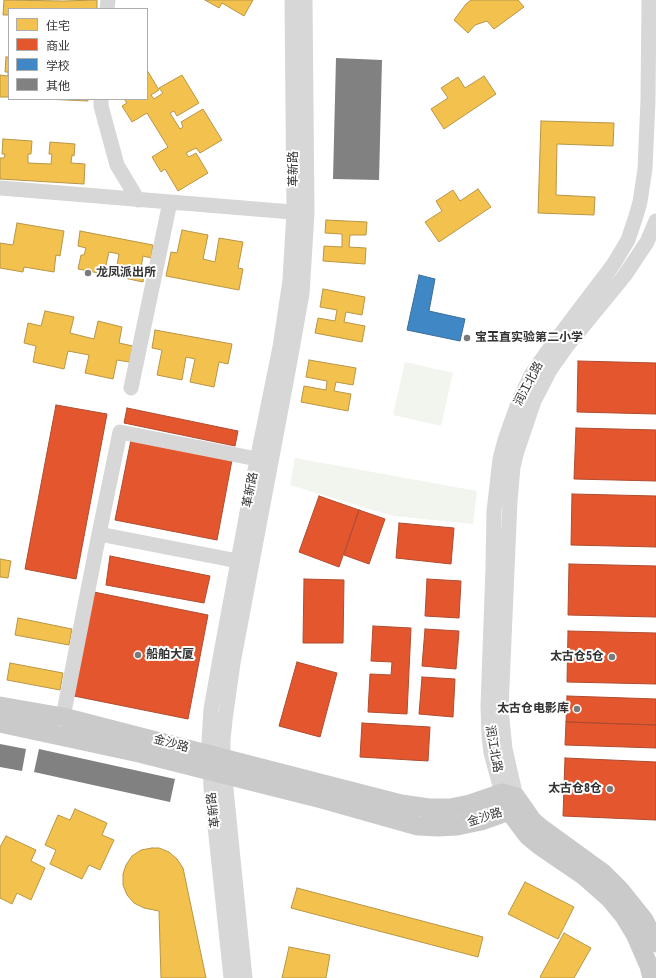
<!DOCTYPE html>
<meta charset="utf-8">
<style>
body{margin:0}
#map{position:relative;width:656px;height:978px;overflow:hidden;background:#fff;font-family:"Roboto Condensed","Noto Sans SC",sans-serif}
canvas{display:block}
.legend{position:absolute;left:8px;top:8px;width:140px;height:92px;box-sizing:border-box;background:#fff;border:1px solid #adadad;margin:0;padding:5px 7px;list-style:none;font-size:12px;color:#333}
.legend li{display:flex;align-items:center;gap:8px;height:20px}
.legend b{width:20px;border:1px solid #adadad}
</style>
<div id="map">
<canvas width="656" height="978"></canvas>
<ul class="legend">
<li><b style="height:11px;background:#f2c14e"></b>住宅</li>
<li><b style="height:11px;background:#e4572e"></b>商业</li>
<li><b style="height:11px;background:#3f88c5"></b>学校</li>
<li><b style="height:11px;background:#818181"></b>其他</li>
</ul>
</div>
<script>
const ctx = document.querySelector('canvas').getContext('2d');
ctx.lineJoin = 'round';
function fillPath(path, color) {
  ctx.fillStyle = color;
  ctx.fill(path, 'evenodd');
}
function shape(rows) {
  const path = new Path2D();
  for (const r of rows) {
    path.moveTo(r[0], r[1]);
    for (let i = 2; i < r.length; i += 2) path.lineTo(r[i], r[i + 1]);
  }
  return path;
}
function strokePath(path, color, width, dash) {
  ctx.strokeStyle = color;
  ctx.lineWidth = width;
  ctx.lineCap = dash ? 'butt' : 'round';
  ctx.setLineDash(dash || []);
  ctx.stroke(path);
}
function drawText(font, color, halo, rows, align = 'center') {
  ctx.font = font + ' "Roboto Condensed","Noto Sans SC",sans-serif';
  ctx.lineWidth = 4;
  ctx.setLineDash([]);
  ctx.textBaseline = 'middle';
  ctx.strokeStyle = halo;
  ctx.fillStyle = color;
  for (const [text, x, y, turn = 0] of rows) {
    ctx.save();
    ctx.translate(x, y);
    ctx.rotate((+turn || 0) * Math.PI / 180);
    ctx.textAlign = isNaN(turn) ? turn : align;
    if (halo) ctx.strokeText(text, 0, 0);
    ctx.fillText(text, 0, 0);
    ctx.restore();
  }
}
fillPath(shape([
 [405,362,453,373,441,426,393,415],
 [295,458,477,491,473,524,393,516,290,485]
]), '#f1f5ed');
const homes = shape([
 [4,0,63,1,97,0,97,9,9,9,9,15,3,15,4,0],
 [205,0,253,0,244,16,222,3,219,8,205,0],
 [471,0,518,0,524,7,494,29,487,21,475,25,468,33,454,20,466,4,471,0],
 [6,57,9,57,9,97,0,97,0,75,8,76,8,72,5,72,6,57],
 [147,70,159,90,151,95,154,99,163,93,159,88,182,75,199,103,177,116,174,111,170,113,180,129,183,127,181,122,203,109,222,140,200,153,196,148,186,153,189,157,196,153,208,173,178,191,165,169,161,172,152,157,168,147,147,113,132,122,122,106,127,103,124,99,147,99,147,70],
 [484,76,496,94,444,129,431,109,448,98,441,88,458,77,465,88,484,76],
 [45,99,88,99,88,101,45,99],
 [541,121,614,123,613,146,557,144,556,195,595,197,594,215,538,213,541,121],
 [3,139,32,141,31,154,28,154,28,163,51,164,52,154,49,154,50,142,75,144,74,156,72,155,71,163,85,164,84,184,0,179,0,158,4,158,5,154,2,154,3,139],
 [478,189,491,207,439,242,425,222,442,211,436,201,453,190,460,201,478,189],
 [326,220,367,222,366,235,350,235,349,247,366,248,365,264,323,261,324,246,342,247,342,234,325,233,326,220],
 [17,223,64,231,60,256,56,255,54,272,24,267,23,272,0,268,0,243,13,245,17,223],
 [182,230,208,235,203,259,215,262,219,238,243,242,238,268,243,269,239,290,166,276,171,252,177,253,182,230],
 [80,231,153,245,151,258,143,256,141,268,145,268,143,282,115,276,119,254,109,252,104,274,78,269,81,255,84,255,86,248,78,246,80,231],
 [323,289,365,297,362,315,346,312,344,322,365,326,362,342,315,333,318,318,335,321,337,310,320,307,323,289],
 [45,311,74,317,70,333,94,339,98,321,122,327,119,343,133,346,129,362,117,360,113,379,85,373,89,355,68,351,64,369,33,362,36,346,24,343,28,323,41,326,45,311],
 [155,330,232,344,228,364,219,362,214,387,190,382,195,359,186,357,182,380,157,375,162,350,152,348,155,330],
 [309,360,356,368,353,385,336,382,334,391,351,394,348,411,301,402,304,386,326,390,327,381,306,377,309,360],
 [0,559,11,561,8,578,0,577,0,559],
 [18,618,72,629,69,645,15,635,18,618],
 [10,663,63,673,60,690,7,680,10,663],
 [75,809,107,823,102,835,114,840,100,870,89,865,82,879,50,864,56,850,45,845,58,815,70,820,75,809],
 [6,836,36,850,31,861,45,868,31,900,17,893,12,904,0,898,0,847,6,836],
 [152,848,159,848,169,852,177,859,183,868,206,978,161,978,159,911,144,908,134,903,127,895,123,885,123,874,126,865,132,856,141,850,152,848],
 [525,882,574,907,558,939,508,914,525,882],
 [297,888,483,937,478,957,291,908,297,888],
 [564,933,591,948,574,978,542,978,540,977,564,933],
 [289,947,330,955,326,978,282,978,289,947]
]);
fillPath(homes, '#f2c14e');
strokePath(homes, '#b99646', 1);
const shops = shape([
 [578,361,656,363,656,414,577,412,578,361],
 [56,405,107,414,76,579,25,569,56,405],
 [127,408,238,431,235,446,124,423,127,408],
 [576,428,656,430,656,481,574,479,576,428],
 [131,440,232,460,217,540,115,520,131,440],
 [572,494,656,496,656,547,571,545,572,494],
 [319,496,359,510,339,567,299,552,319,496],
 [359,510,385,519,369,564,344,555,359,510],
 [399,523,454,528,451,564,396,558,399,523],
 [110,556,210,576,204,603,106,585,110,556],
 [569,564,656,566,656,617,568,615,569,564],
 [304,579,344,580,343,643,303,643,304,579],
 [427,579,461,581,459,618,425,616,427,579],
 [89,591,208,615,188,719,69,695,89,591],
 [373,626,411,628,407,714,368,712,370,674,391,675,392,662,371,661,373,626],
 [425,629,459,631,456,669,422,666,425,629],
 [568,631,656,633,656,684,567,682,568,631],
 [297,662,337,673,320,737,279,726,297,662],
 [422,677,455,679,453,717,419,714,422,677],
 [567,696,656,699,656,725,566,722,567,696],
 [566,722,656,725,656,748,565,745,566,722],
 [362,723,430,727,428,761,360,757,362,723],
 [565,758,656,762,656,820,563,816,565,758]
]);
fillPath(shops, '#e4572e');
strokePath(shops, '#af4c30', 1);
const schools = shape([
 [419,275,435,279,429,311,465,319,460,341,407,330,419,275]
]);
fillPath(schools, '#3f88c5');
strokePath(schools, '#3b6e99', 1);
fillPath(shape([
 [336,58,382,60,379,180,333,179],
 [0,744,26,749,22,771,0,767],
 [39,749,175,779,170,802,34,772]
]), '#818181');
strokePath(shape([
 [107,9,108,0],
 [101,99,101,106,117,165,138,200],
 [0,188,304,213],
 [131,388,170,202],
 [99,534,120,432,257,459],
 [63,717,99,534,238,561],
 [502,793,491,753,489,736,488,706,493,567,494,511,500,459,505,440,512,420,519,401,531,375,547,352,613,265,628,240,636,216,640,202,645,169,648,100,649,0],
 [516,797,505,749,501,709,510,501,513,467,517,451,534,401,550,370,567,346,625,275,647,242,656,221],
 [231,978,211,788,209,742,211,709,221,653,253,480,280,347,290,280,294,212,292,0],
 [245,978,223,759,223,740,225,720,233,663,287,377,302,294,307,213,305,0]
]), '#d7d7d7', 15);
strokePath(shape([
 [0,706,63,717,401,804,429,808,450,808,470,804,502,793,516,797],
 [0,723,139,753,322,799,418,826,438,827,457,826,481,821,509,811,516,797],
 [504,799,509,811,528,836,540,846,584,876,610,899,624,916,635,934,649,966,652,978],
 [518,800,532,820,541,828,603,873,620,890,644,920,656,943]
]), '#cacaca', 19);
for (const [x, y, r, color] of [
 [88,273,4,"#7a7a7a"],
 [467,338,4,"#7a7a7a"],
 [138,655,4,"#7a7a7a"],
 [612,657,4,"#7a7a7a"],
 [577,709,4,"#7a7a7a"],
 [610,789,4,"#7a7a7a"]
]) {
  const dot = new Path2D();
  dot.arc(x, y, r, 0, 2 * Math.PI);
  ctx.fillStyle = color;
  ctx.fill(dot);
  strokePath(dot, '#fff', 1.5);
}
drawText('12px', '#333', '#fff', [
 ["革新路",294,169,-90],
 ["润江北路",529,384,-62],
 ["革新路",251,490,-79],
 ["金沙路",171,744,15],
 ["润江北路",493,749,80],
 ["革新路",214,810,-97],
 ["金沙路",485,818,-17]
]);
drawText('bold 12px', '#333', '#fff', [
 ["龙凤派出所",96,273],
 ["宝玉直实验第二小学",475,338],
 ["船舶大厦",146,655],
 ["太古仓5仓",604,657,"right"],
 ["太古仓电影库",569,709,"right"],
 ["太古仓8仓",602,789,"right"]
], 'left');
</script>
